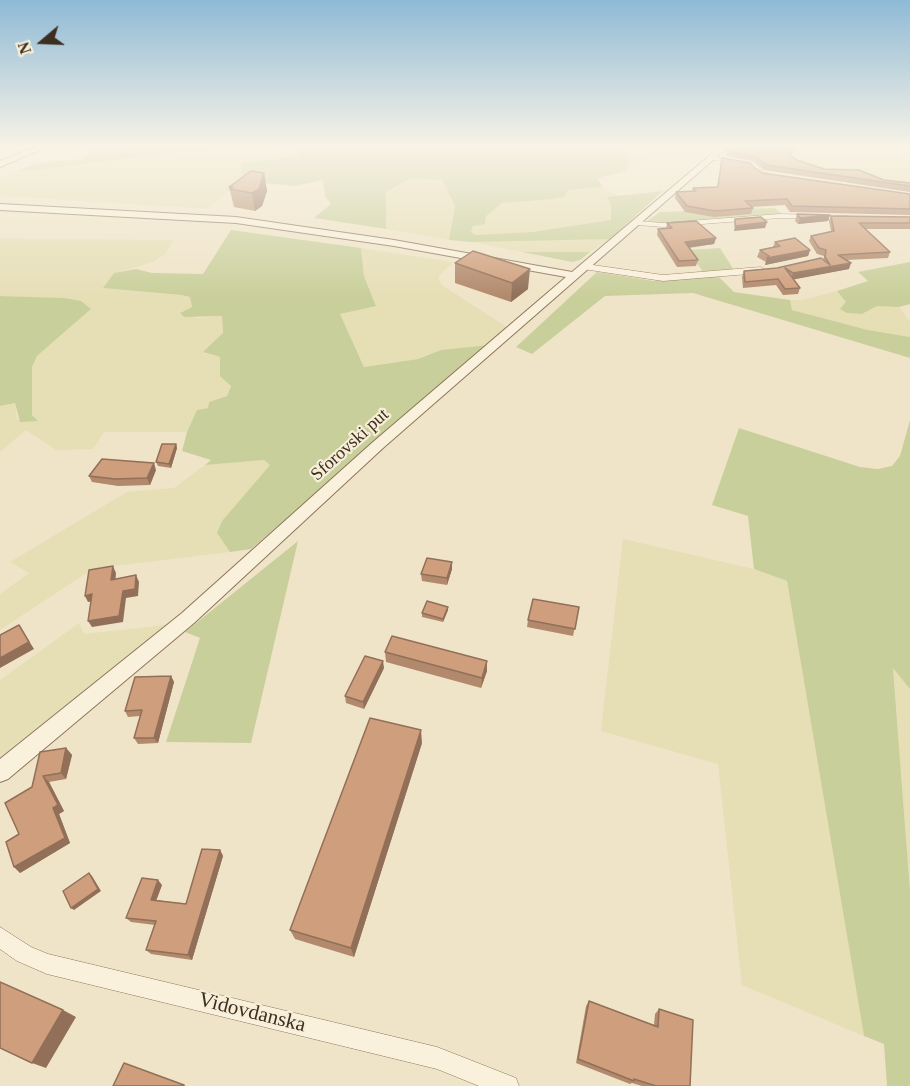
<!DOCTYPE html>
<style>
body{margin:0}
#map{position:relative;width:910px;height:1086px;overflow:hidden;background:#f0e4c8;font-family:"Times New Roman",serif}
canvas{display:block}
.north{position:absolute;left:12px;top:12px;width:60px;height:60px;-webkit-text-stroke:4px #f7eed8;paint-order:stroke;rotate:251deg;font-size:16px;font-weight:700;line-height:24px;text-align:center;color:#3d2e20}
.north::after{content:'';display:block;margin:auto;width:21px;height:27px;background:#3d2e20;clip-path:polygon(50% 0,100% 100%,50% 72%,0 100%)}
</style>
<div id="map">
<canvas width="910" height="1086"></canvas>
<div class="north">N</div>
</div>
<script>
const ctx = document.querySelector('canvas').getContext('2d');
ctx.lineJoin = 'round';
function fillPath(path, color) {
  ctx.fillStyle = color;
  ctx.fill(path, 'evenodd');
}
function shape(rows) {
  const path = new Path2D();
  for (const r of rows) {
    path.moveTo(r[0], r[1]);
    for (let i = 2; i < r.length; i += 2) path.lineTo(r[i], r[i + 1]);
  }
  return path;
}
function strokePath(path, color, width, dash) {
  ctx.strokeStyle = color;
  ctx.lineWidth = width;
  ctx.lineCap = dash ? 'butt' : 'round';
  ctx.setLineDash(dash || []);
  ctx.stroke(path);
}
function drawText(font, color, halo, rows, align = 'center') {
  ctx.font = font + ' "Times New Roman",serif';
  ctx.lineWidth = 4.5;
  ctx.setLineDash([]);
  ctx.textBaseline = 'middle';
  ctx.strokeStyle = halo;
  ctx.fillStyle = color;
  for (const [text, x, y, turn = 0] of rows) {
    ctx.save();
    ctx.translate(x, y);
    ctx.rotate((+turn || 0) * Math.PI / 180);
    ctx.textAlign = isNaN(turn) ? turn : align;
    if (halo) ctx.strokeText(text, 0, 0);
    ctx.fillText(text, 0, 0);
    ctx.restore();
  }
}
fillPath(shape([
 [293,146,300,156,241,163,243,181,207,209,0,196,0,179,21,169,22,172,218,148],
 [649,146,711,146,709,152,701,158,671,156,629,165,629,155,624,150],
 [778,146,910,146,910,182,886,180,858,170,816,167,781,155],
 [423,177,442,180,455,206,449,240,386,229,386,192,411,178],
 [602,187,618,196,608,198,611,204,611,220,532,232,475,235,471,232,473,226,502,203,553,199,564,197,568,190],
 [0,239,174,240,165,254,154,262,114,273,103,288,181,295,190,297,192,307,181,312,198,318,222,316,223,334,204,353,220,357,231,385,227,396,209,402,208,408,197,410,187,432,104,432,93,449,56,450,26,430,0,452,0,406,15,403,17,419,37,421,32,415,32,367,37,356,91,309,64,298,0,296],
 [538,239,610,239,590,252,522,252,471,242],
 [361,248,453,262,438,277,442,285,508,328,489,345,441,350,418,359,364,367,340,314,376,305,364,276],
 [837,291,862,314,877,306,899,307,910,322,910,337,868,330,792,310,790,300,803,300],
 [264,460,270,465,222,521,217,533,230,552,98,568,82,576,0,630,0,594,29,573,10,562,127,492,174,488,205,465],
 [623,539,754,569,787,581,864,1036,742,985,718,764,601,731],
 [79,623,84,634,166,625,0,757,0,680],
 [893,666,910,689,910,891]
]), '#e6deb5');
fillPath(shape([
 [84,146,272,146,173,153,21,172,21,169,36,163,84,159,89,152],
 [293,146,649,146,624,150,629,155,627,171,598,178,602,187,568,190,564,197,553,199,502,203,486,216,485,224,473,226,471,232,475,235,532,232,611,220,611,204,607,197,663,191,610,239,471,242,449,240,455,206,442,180,411,178,386,192,386,229,314,218,331,204,325,196,323,180,295,186,243,181,241,163,300,156],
 [775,208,781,214,658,224,647,221,660,212],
 [231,230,361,248,364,276,376,306,340,314,364,367,418,359,441,350,489,345,251,549,230,552,217,533,222,521,270,465,264,460,205,465,211,460,182,451,187,432,197,410,208,408,209,402,227,396,231,386,220,376,220,357,203,352,223,333,222,316,184,317,180,313,192,307,190,297,181,295,103,288,114,273,136,269,152,273,203,274],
 [720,248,734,270,703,272,688,250],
 [522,252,590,252,580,260,572,262],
 [910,262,910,304,899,307,877,306,862,314,847,313,840,309,846,302,837,291,868,281,858,272],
 [597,272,654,281,717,275,734,292,790,300,792,310,868,330,910,337,910,358,693,293,605,296,532,354,516,347],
 [0,296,64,298,81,301,91,309,37,356,32,367,32,415,38,421,20,422,15,403,0,406],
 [910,420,910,689,893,668,910,891,910,1086,887,1086,884,1044,864,1036,787,581,754,569,748,516,712,505,739,428,860,467,878,469,892,466,900,456],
 [298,541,251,743,166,742,200,638,185,632]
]), '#c9cf9b');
const minor = shape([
 [711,156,753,163,758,166,761,171,772,175,768,177,755,175,749,166,709,159,711,156],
 [780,214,848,216,852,218,848,220,780,218,663,227,638,225,634,223,638,221,663,223,780,214],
 [586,264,663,275,761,267,765,270,761,273,663,281,583,269,583,265,586,264],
 [0,927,31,947,48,954,437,1047,516,1078,519,1086,479,1086,437,1069,47,974,17,961,0,949,0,927]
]);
const tertiary = shape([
 [39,146,49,146,0,167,0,161,39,146],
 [721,146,729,146,383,448,194,623,8,779,0,782,0,759,182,613,373,442,566,277,394,246,236,223,0,210,0,204,236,217,394,240,572,272,721,146]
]);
strokePath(minor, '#8d765c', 1);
strokePath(tertiary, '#8d765c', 2);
fillPath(minor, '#faf1dc');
fillPath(tertiary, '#faf1dc');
fillPath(shape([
 [741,149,790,156,797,160,824,169,884,180,910,183,910,192,764,170,753,161,726,156,727,151],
 [722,158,762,173,910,194,910,215,790,212,785,205,751,207,753,208,751,214,714,217,685,212,675,198,676,192,692,192,693,188,717,187],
 [264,173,267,191,262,206,255,211,234,207,229,187],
 [797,214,830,215,828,221,798,224,795,221],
 [831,216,910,217,910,229,865,229,890,252,888,258,846,260,849,269,793,279,800,288,798,294,783,295,776,285,743,288,742,277,744,271,777,268,823,260,824,256,817,254,809,241,811,236,831,231,829,221],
 [667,223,716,238,714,244,689,248,698,260,696,266,677,267,657,235,658,229,666,229],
 [775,242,810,250,808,256,765,265,766,262,757,257,760,250,773,247],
 [473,251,528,289,511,302,455,283,455,263],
 [176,444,177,448,171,468,158,466,156,462],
 [156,470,150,485,118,486,92,482,89,476],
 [452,562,452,569,447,585,422,581,421,574],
 [579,607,573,636,527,627,528,620],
 [448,610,443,622,422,617,422,613],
 [385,652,487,661,487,671,481,688,386,662],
 [384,668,364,709,346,703,345,696],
 [171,676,174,682,158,743,138,744,134,738,140,716,128,717,125,711],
 [422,743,354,957,295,939,290,930],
 [66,748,72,755,66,779,49,782,64,811,59,814,70,843,20,873,19,834,32,787],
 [220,850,223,856,192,960,151,954,146,950,155,925,131,922,126,918,162,885,156,900,186,904],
 [589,1001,654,1025,655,1014,659,1009,690,1086,642,1086,632,1083,630,1084,576,1063,586,1006]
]), '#b2896c');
fillPath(shape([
 [264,173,267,191,262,206,255,211,252,193],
 [830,215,828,221,798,224,800,218],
 [767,222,765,228,734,231,735,226],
 [716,238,714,244,683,248,685,242],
 [810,250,808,256,765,265,767,258],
 [851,263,849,269,791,280,793,273],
 [530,269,528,289,511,302,512,283],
 [176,444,177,448,171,468,169,464],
 [154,463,156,470,150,485,147,478],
 [452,562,452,569,447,585,447,578],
 [113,566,116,573,115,586,111,580],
 [136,575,139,582,138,596,126,598,123,622,92,627,88,621],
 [92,594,96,601,88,602,85,596],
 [448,607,448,610,443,622,443,619],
 [19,625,34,649,0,668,0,658],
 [383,661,384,668,364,709,363,702],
 [487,661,487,671,481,688,482,678],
 [171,676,174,682,158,743,154,738],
 [421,730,422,743,354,957,351,948],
 [66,748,72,755,66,779,61,773],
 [43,776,49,782,64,811,59,814,70,843,20,873,14,867,53,808],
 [220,850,223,856,192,960,188,955],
 [89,873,92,876,101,891,74,910,71,908],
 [158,880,162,885,155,904,151,900],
 [63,1010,76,1017,46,1068,32,1063]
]), '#916f58');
const building = shape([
 [742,146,794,146,790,156,797,160,824,169,859,170,884,180,910,183,910,186,766,165,755,156,727,151,731,147,741,149,742,146],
 [722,158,749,163,762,173,910,194,910,209,792,206,787,199,745,201,753,208,715,211,687,206,676,192,696,191,693,188,718,187,722,158],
 [251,171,264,173,259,189,252,193,230,189,233,187,229,187,251,171],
 [797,214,830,215,800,218,797,214],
 [831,216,910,217,910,223,859,223,890,252,838,255,851,263,793,273,785,268,800,288,785,289,778,279,745,282,744,271,777,268,821,258,830,265,825,257,826,250,819,248,811,236,834,231,831,216],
 [761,217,767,222,735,226,735,219,761,217],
 [696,221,716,238,685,242,698,260,679,261,658,229,672,228,667,223,696,221],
 [795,238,810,250,767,258,769,256,760,250,780,246,775,242,795,238],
 [473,251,530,269,512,283,455,263,473,251],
 [162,444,176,444,169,464,156,462,162,444],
 [102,459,154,463,147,478,115,479,89,476,102,459],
 [427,558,452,562,447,578,421,574,427,558],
 [113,566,111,580,136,575,135,589,123,591,119,616,88,621,92,594,85,596,89,570,113,566],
 [533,599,579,607,575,629,528,620,533,599],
 [427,601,448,607,443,619,422,613,427,601],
 [19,625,29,642,0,658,0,635,19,625],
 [392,636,487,661,482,678,385,652,392,636],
 [365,656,383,661,363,702,345,696,365,656],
 [171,676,154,738,134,738,142,710,125,711,135,677,171,676],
 [370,718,421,730,351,948,290,930,370,718],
 [66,748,61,773,43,776,58,805,53,808,65,838,14,867,6,842,19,834,5,803,32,787,40,752,66,748],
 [202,849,220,850,188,955,146,950,156,921,126,918,142,878,158,880,151,900,186,904,202,849],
 [89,873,98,889,71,908,63,891,89,873],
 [0,982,63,1010,32,1063,0,1048,0,982],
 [589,1001,658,1027,659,1009,693,1020,690,1086,656,1086,634,1079,634,1081,578,1059,589,1001],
 [124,1063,184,1085,184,1086,113,1086,124,1063]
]);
fillPath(building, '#cf9f7d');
strokePath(building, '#916f58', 1.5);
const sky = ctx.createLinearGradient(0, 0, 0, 298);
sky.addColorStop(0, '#8fbad6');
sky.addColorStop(0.49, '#f8f3e6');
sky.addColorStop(1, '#f8f3e600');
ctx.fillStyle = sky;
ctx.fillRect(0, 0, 910, 298);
drawText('18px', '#3d2e20', '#f7eed8', [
 ["Sforovski put",350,445,-42]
]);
drawText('21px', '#3d2e20', '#f7eed8', [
 ["Vidovdanska",252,1013,14]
]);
</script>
